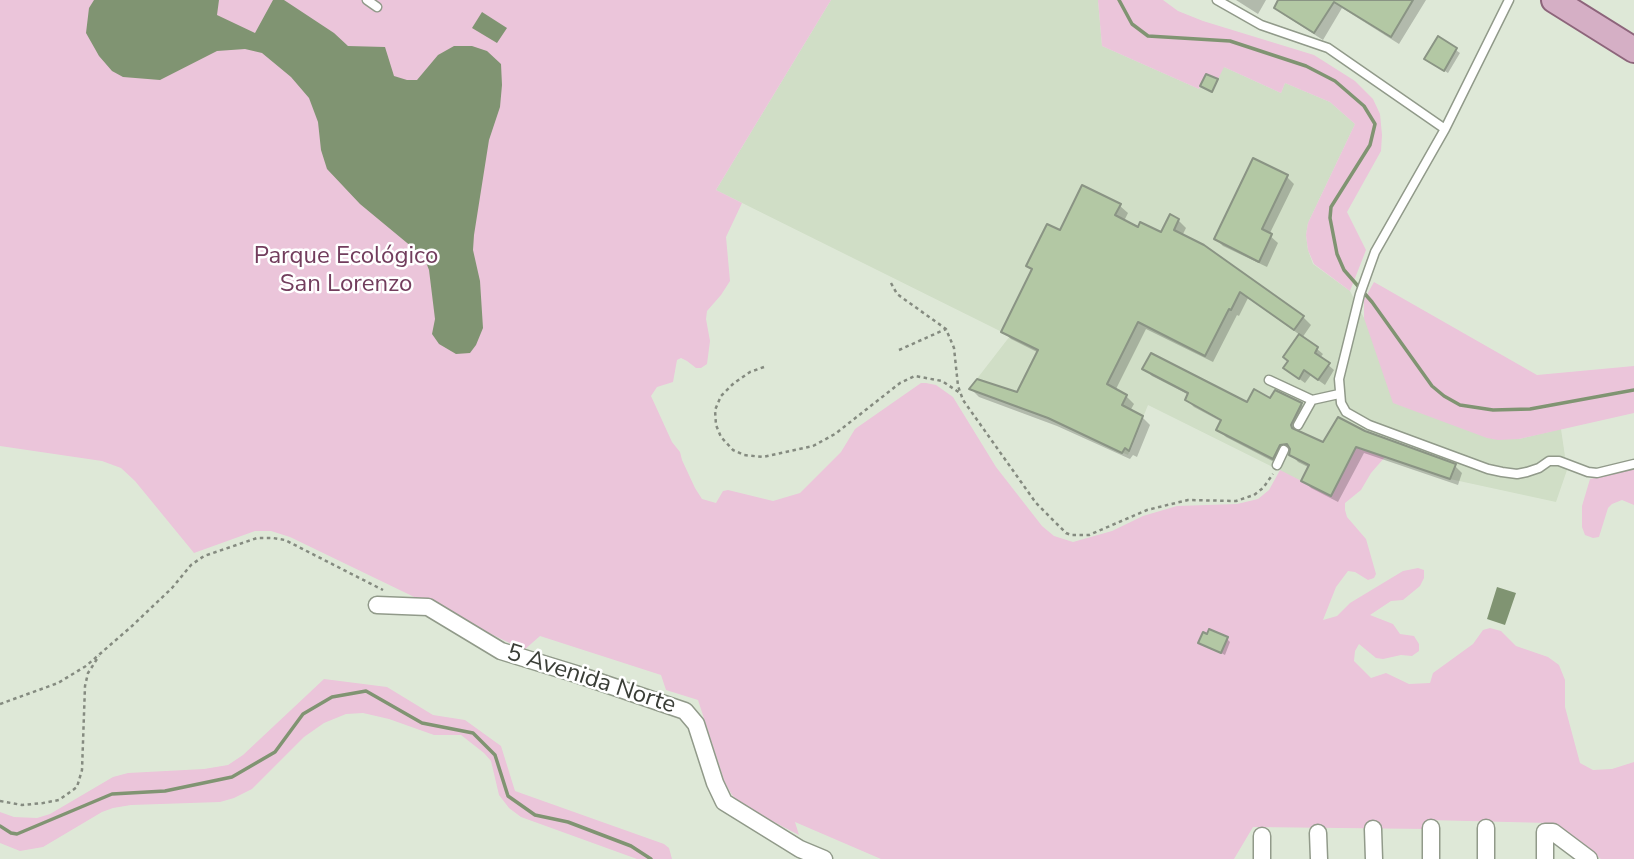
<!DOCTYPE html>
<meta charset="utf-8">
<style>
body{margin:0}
canvas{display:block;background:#dee8d7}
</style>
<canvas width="1634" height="859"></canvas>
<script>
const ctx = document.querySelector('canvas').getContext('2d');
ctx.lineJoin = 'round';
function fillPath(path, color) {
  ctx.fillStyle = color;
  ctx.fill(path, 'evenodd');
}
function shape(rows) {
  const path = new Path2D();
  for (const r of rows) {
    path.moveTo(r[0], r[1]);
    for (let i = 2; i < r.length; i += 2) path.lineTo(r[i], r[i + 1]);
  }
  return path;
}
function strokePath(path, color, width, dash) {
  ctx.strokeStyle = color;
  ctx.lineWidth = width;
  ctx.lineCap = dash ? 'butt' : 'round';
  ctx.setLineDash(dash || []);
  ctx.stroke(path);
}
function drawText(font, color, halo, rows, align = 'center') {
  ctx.font = font + ' "Nunito Sans",sans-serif';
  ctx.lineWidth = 5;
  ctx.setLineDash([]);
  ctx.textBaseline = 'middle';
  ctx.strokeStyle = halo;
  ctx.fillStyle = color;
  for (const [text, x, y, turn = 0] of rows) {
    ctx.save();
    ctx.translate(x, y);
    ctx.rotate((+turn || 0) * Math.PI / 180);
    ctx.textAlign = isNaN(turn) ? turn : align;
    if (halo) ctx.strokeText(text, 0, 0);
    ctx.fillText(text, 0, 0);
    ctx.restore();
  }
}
fillPath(shape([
 [831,0,1098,0,1102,46,1199,89,1206,74,1224,67,1281,93,1285,83,1330,102,1355,124,1308,223,1306,235,1308,250,1313,264,1350,291,1364,318,1487,438,1519,439,1561,429,1567,470,1556,502,1450,479,1356,447,1331,496,1148,405,1128,455,1048,418,969,389,1010,336,716,190]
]), '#d0dec6');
fillPath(shape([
 [0,0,831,0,716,190,742,203,726,237,730,281,721,295,707,311,706,319,710,341,707,364,701,368,696,368,687,361,681,358,677,360,673,382,657,387,651,396,672,442,680,452,682,460,695,488,702,499,716,503,723,491,728,490,773,501,800,493,841,452,855,429,921,383,926,383,936,385,953,397,996,467,1042,526,1054,536,1073,542,1112,531,1143,516,1177,506,1237,504,1258,499,1269,490,1280,470,1331,496,1356,447,1385,457,1371,473,1361,490,1345,503,1345,510,1347,517,1366,539,1376,574,1374,578,1368,580,1355,572,1348,571,1336,587,1323,620,1337,616,1350,603,1403,571,1418,568,1424,570,1424,578,1420,586,1403,600,1391,601,1370,615,1393,624,1400,634,1414,636,1419,644,1419,651,1412,656,1401,655,1383,659,1376,658,1359,644,1355,651,1354,661,1371,678,1386,673,1409,684,1430,683,1433,673,1473,644,1483,630,1490,628,1501,631,1516,646,1548,657,1559,665,1565,680,1565,707,1580,763,1593,770,1612,769,1634,762,1634,859,1601,859,1549,823,1428,820,1427,829,1253,827,1234,859,881,859,795,822,799,835,743,806,732,795,725,783,698,700,666,690,661,675,540,636,524,650,290,537,271,531,255,531,194,553,135,481,121,468,102,461,0,446],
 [1098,0,1163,0,1178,11,1203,21,1314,55,1355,81,1373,99,1380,114,1382,135,1381,151,1347,212,1366,250,1350,291,1314,264,1308,250,1306,235,1308,223,1355,124,1330,102,1285,83,1281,93,1224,67,1218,79,1205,74,1199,89,1102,46],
 [1374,282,1537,375,1634,366,1634,413,1519,439,1498,440,1487,438,1393,403,1364,318,1364,300],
 [1634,469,1634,505,1622,500,1612,504,1608,508,1599,537,1593,538,1585,535,1582,527,1582,506,1590,479],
 [324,679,387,687,433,715,465,720,501,746,515,791,664,844,669,848,672,859,637,859,521,817,509,808,499,795,491,761,484,753,461,735,434,735,389,719,363,713,346,714,324,723,304,737,252,789,234,798,220,802,131,805,113,808,102,812,43,847,20,851,0,843,0,812,14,817,37,818,50,814,113,777,128,773,204,769,228,765,243,755]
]), '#ebc5da');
fillPath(shape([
 [94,0,219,0,217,15,255,33,273,0,284,0,334,33,348,46,385,47,394,76,407,80,417,80,438,55,454,46,472,46,487,51,501,64,502,85,500,107,489,140,474,235,473,250,480,281,483,328,476,345,470,353,456,354,439,344,432,334,435,319,429,270,424,257,360,204,327,169,321,150,318,122,309,98,291,77,262,53,245,49,217,51,160,80,123,77,112,71,99,56,86,33,89,8],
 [482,12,507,28,497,43,472,28],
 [1497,587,1516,593,1505,625,1487,619]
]), '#809472');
fillPath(shape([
 [1236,0,1266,0,1258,14],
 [1280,0,1426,0,1399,44,1342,8,1323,40,1284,15,1276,8],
 [1438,38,1460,53,1448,73,1426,59],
 [1287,177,1294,184,1269,235,1278,243,1267,267,1223,246,1216,239],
 [1120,206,1128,213,1124,221,1139,229,1162,235,1178,220,1186,228,1182,236,1303,317,1311,325,1302,338,1317,349,1323,354,1320,358,1334,370,1325,385,1311,375,1305,383,1291,373,1290,362,1285,357,1300,335,1248,298,1239,316,1237,315,1213,362,1146,329,1115,391,1126,396,1134,404,1130,411,1142,417,1150,425,1137,457,1133,455,1130,459,1057,426,979,397,971,389,1018,394,1039,353,1011,339,1003,332,1033,271,1028,266,1061,233],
 [1145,369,1248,404,1271,400,1301,404,1308,411,1297,432,1324,444,1364,432,1455,466,1462,473,1458,485,1364,453,1338,502,1311,488,1303,480,1310,468,1298,462,1291,454,1292,451,1287,452,1280,465,1226,437,1218,429,1222,422,1194,407,1187,400,1189,395,1152,376],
 [1227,639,1230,642,1225,655,1200,642]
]), '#0003');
strokePath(shape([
 [1119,0,1132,24,1148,36,1230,41,1306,66,1335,81,1364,106,1375,124,1370,145,1331,207,1330,218,1337,254,1344,270,1372,302,1432,386,1444,396,1460,405,1493,410,1530,409,1634,390],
 [0,826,11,833,17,834,112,794,165,791,232,777,275,752,303,714,332,697,366,691,422,723,473,733,495,755,508,796,535,815,568,822,631,846,651,859]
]), '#809472', 3.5);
const building = shape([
 [1278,0,1413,0,1391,37,1334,2,1314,33,1274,8,1278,0],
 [1438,36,1457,48,1444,71,1424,59,1438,36],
 [1206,74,1218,79,1212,92,1200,86,1206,74],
 [1253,158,1288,175,1262,229,1272,234,1259,262,1214,239,1253,158],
 [1082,185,1121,204,1115,215,1138,227,1140,222,1161,232,1170,214,1179,219,1174,230,1204,245,1304,316,1294,330,1240,292,1231,310,1229,309,1205,356,1138,322,1107,384,1127,395,1122,405,1143,416,1129,451,1125,448,1122,453,1048,418,969,389,977,379,1017,392,1038,350,1001,332,1032,269,1026,266,1047,224,1060,230,1082,185],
 [1299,334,1318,347,1315,353,1330,363,1318,380,1304,370,1299,379,1283,368,1288,361,1283,357,1299,334],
 [1151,353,1247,402,1254,389,1270,398,1275,390,1302,403,1291,425,1292,428,1323,442,1338,417,1365,431,1456,464,1450,479,1356,447,1331,496,1301,481,1309,465,1289,455,1290,449,1287,444,1280,445,1273,459,1216,430,1221,420,1185,400,1188,393,1142,369,1151,353],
 [1209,629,1228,637,1221,653,1198,643,1203,632,1207,634,1209,629]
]);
fillPath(building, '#b3c8a4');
strokePath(building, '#8a9484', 2);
const lane = shape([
 [367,0,377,7],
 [1217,0,1261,25,1328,48,1445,129],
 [1509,0,1445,129,1375,252,1360,294,1339,379,1341,403,1346,412,1369,425,1488,469,1502,472,1517,474,1527,472,1539,468,1549,461,1559,461,1588,472,1597,473,1634,464],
 [1269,380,1312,400,1339,394],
 [1298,425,1312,400],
 [1277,465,1284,450]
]);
const street = shape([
 [377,605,428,607,501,651,576,674,685,711,696,724,715,783,724,802,800,849,824,859],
 [1431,828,1431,859],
 [1373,829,1374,859],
 [1318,833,1319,859],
 [1262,836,1262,859],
 [1486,859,1486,828],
 [1545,859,1545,832,1553,832,1589,859]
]);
const primary = shape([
 [1554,0,1634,50]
]);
strokePath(lane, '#919a8a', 11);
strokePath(street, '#919a8a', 19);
strokePath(primary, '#8d657b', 28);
strokePath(shape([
 [891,283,897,294,946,329,954,348,958,386,963,400,1036,503,1066,533,1071,535,1089,535,1147,510,1188,500,1236,501,1254,495,1263,488,1273,474],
 [899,350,946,329],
 [764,367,750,372,734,383,721,396,715,410,716,425,721,437,733,450,744,455,763,457,813,446,835,434,900,383,915,376,942,381,960,393],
 [0,704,58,683,86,666,132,626,172,588,191,565,204,556,257,538,273,538,285,540,383,590],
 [0,801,22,805,43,803,59,800,77,787,82,770,85,686,88,673,99,656]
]), '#858b80', 2.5, [3.5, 3.5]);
strokePath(lane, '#fff', 8);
strokePath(street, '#fff', 16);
strokePath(primary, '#d5afc5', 24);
drawText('24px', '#723d5d', '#fff', [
 ["Parque Ecológico",346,257],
 ["San Lorenzo",346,285]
]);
drawText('24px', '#3a3e37', '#fff', [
 ["5 Avenida Norte",591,680,18]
]);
</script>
